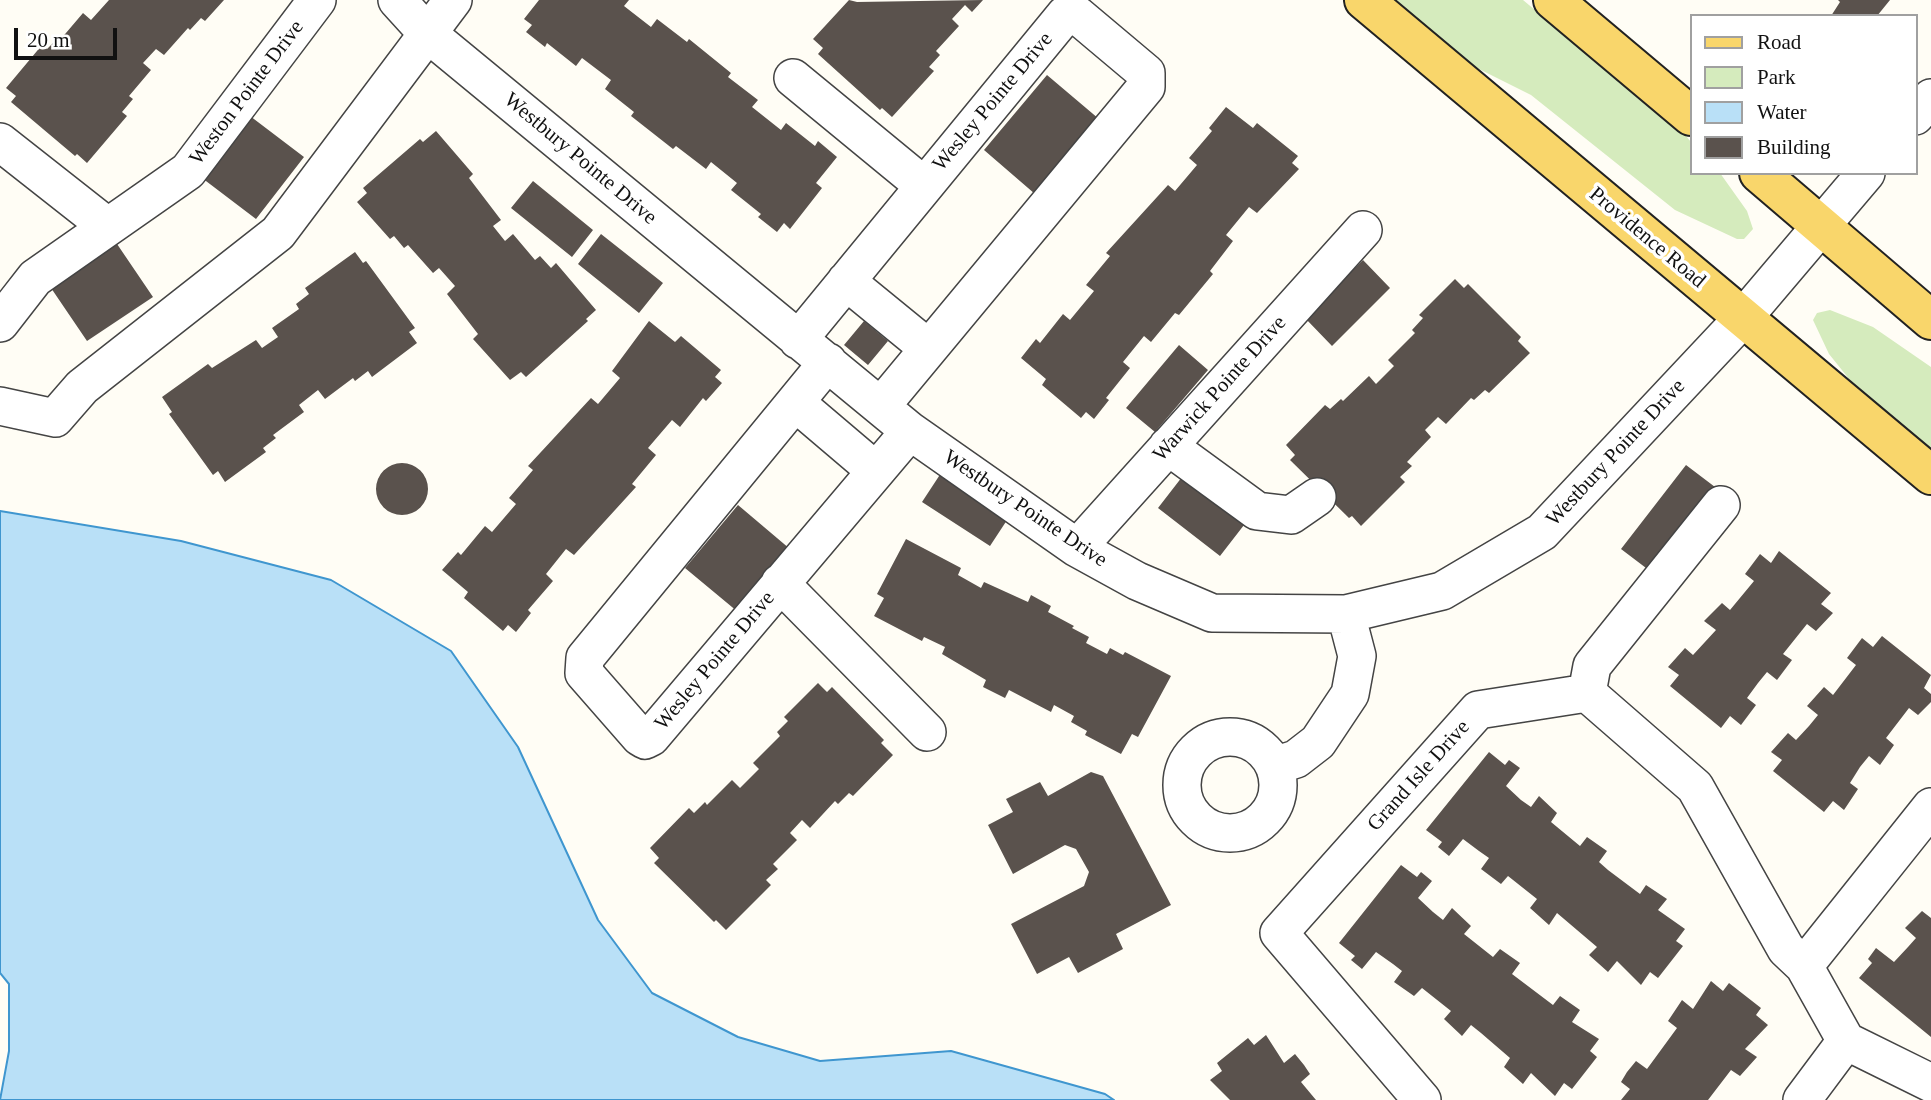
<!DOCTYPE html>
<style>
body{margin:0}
#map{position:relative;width:1931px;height:1100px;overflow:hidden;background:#fffdf5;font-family:Georgia,serif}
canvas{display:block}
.legend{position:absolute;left:1690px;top:14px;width:228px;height:161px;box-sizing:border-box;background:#fff;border:2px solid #a0a0a0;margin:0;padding:9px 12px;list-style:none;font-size:21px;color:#111}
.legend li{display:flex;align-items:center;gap:14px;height:35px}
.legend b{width:35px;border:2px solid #a0a0a0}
.scale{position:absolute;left:14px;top:28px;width:103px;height:32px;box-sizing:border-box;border:4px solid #111;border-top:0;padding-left:9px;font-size:21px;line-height:24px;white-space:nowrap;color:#111;-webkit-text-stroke:5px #fff;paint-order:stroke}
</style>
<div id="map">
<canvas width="1931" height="1100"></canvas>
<ul class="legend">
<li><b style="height:9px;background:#f9d66b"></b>Road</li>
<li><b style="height:19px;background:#d5ebbd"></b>Park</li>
<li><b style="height:19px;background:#b9e0f7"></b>Water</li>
<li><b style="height:19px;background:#5a524d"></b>Building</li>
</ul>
<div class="scale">20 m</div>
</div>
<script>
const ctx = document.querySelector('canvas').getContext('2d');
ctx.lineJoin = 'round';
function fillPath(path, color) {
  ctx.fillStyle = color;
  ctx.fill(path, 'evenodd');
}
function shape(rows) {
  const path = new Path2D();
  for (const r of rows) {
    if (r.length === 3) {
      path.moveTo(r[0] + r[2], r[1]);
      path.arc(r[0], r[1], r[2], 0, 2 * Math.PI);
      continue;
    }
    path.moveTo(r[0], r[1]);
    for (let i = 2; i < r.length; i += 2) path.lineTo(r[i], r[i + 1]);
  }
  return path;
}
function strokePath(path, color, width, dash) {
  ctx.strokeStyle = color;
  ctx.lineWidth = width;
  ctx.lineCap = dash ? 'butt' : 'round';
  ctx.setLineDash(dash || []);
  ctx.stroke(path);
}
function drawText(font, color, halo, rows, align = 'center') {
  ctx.font = font + ' Georgia,serif';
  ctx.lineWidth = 7;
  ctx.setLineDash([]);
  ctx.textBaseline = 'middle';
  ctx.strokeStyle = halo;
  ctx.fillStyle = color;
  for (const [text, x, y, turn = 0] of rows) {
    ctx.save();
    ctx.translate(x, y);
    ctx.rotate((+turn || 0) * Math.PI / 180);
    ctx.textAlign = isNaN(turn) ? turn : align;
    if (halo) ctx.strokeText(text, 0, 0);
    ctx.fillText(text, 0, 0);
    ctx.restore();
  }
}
fillPath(shape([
 [1389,0,1523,0,1686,136,1691,142,1691,173,1720,173,1747,211,1753,229,1744,239,1737,239,1675,210,1531,95,1463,61],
 [1830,310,1873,327,1931,367,1931,454,1858,390,1829,354,1813,320,1817,313]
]), '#d5ebbd');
const water = shape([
 [0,511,181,541,331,580,451,651,518,747,598,920,652,993,738,1037,820,1061,951,1051,1105,1094,1114,1100,0,1100,9,1051,9,984,0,973,0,511]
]);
fillPath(water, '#b9e0f7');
strokePath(water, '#3f96cf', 2);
fillPath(shape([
 [109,0,224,0,205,21,201,18,190,30,188,28,164,55,156,49,143,63,151,70,129,96,133,99,122,112,127,116,87,163,77,154,75,156,11,102,16,96,6,88,42,45,47,49,58,38,60,40,83,13,91,20],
 [539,0,629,0,624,6,651,27,657,19,687,42,689,39,731,73,728,77,758,100,752,107,781,130,786,123,815,146,818,141,837,157,816,183,822,188,790,229,784,223,777,232,758,217,761,214,731,190,737,183,711,162,706,169,676,146,673,149,631,116,634,112,605,89,611,80,582,58,576,66,547,43,545,47,526,32,532,25,524,19],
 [849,0,857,2,983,0,972,12,965,5,952,19,959,26,936,51,940,55,929,67,934,71,892,117,882,108,880,110,818,54,823,48,813,39],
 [1838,0,1890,0,1877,16,1831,16,1840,2],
 [1047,75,1099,119,1035,194,984,150],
 [1226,107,1253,128,1257,123,1298,156,1292,163,1299,169,1257,213,1249,207,1226,235,1233,241,1210,271,1213,274,1179,315,1175,313,1151,342,1144,336,1123,362,1130,368,1106,398,1109,400,1094,419,1086,412,1081,418,1042,385,1046,379,1021,358,1036,339,1040,343,1063,314,1070,320,1094,291,1086,285,1110,256,1106,253,1168,185,1175,191,1197,165,1189,158,1212,131,1209,128],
 [250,116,304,157,256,219,202,178],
 [436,131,473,174,469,178,501,220,493,226,505,241,513,234,535,260,540,256,551,268,556,263,596,310,586,319,588,321,526,377,521,372,510,380,473,339,478,334,447,294,455,286,439,268,433,273,408,245,404,248,394,236,390,239,357,202,367,193,363,188,420,139,423,142],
 [533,181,593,230,572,257,511,208],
 [601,234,663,283,639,313,578,264],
 [115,241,153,297,87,341,49,285],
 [355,252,363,263,366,261,415,328,409,332,417,343,372,377,368,371,355,381,353,378,325,399,318,390,299,405,304,412,273,435,276,438,263,448,266,452,225,482,218,471,213,475,169,414,172,412,162,397,208,364,212,368,256,340,262,348,278,337,272,328,299,309,296,304,309,294,305,288],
 [1363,260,1390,288,1332,346,1305,318],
 [1455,279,1464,288,1468,284,1521,337,1518,341,1530,353,1489,393,1485,390,1474,400,1471,398,1446,424,1438,417,1425,430,1431,437,1407,462,1412,466,1400,477,1405,482,1361,526,1352,516,1349,518,1290,460,1295,455,1286,445,1325,405,1330,409,1341,399,1343,401,1369,376,1376,384,1394,366,1388,360,1415,333,1412,330,1423,318,1419,315],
 [649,321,675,342,681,336,721,370,715,377,722,383,706,401,703,398,680,427,672,420,648,448,656,455,632,484,636,487,574,555,566,549,546,574,553,581,528,610,531,613,516,632,508,625,503,631,464,598,468,592,442,570,458,552,461,555,485,526,492,532,516,504,509,498,533,470,528,466,591,398,598,404,620,378,612,371],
 [864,321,888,341,868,365,844,345],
 [1179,345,1208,370,1155,432,1126,408],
 [402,489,26],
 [1686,465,1715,487,1650,571,1621,549],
 [943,470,1011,514,990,546,922,502],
 [1182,477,1244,525,1220,556,1158,508],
 [738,505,790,549,738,612,685,568],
 [906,539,961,568,958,575,981,588,984,582,1028,602,1031,595,1051,606,1048,612,1074,626,1072,628,1089,637,1086,643,1107,654,1110,648,1123,655,1125,652,1171,676,1138,737,1132,734,1121,754,1085,735,1087,731,1071,722,1074,716,1054,705,1051,712,1009,690,1005,698,983,687,986,680,942,654,945,647,924,637,922,641,874,616,884,598,877,594],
 [1779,551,1831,593,1821,604,1833,613,1816,631,1807,624,1783,654,1792,660,1777,680,1767,672,1758,683,1747,698,1756,705,1741,725,1730,716,1721,728,1670,686,1679,675,1668,667,1685,648,1693,655,1716,630,1704,621,1722,603,1730,610,1754,581,1745,574,1760,554,1771,563],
 [1882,636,1931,675,1924,688,1931,694,1931,702,1918,715,1909,708,1886,738,1894,745,1880,765,1869,756,1860,767,1850,783,1858,789,1844,810,1833,801,1824,812,1773,771,1782,760,1771,752,1788,733,1796,740,1809,726,1818,715,1807,706,1824,687,1833,695,1856,665,1847,658,1862,638,1873,647],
 [818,683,827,692,832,687,884,740,881,743,893,755,853,796,849,793,838,804,835,801,810,828,802,820,790,833,797,840,773,864,778,869,766,880,771,885,726,930,716,920,714,922,654,863,659,858,650,848,689,808,694,813,705,802,707,805,732,780,740,788,759,769,753,763,780,736,777,732,788,721,784,717],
 [1489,752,1505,765,1509,760,1520,768,1506,786,1521,800,1531,807,1539,796,1557,813,1551,822,1580,846,1587,837,1607,851,1599,862,1608,870,1640,894,1646,885,1667,899,1658,910,1685,929,1676,941,1683,946,1658,978,1650,972,1641,985,1617,961,1608,972,1589,955,1597,947,1557,913,1549,925,1530,908,1537,899,1508,876,1501,884,1481,869,1489,858,1479,851,1463,839,1449,856,1438,847,1442,842,1426,830],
 [1091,772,1103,776,1171,905,1116,934,1123,949,1078,973,1069,957,1037,974,1011,924,1084,886,1089,872,1076,849,1065,845,1013,874,988,825,1013,812,1006,799,1040,782,1048,796],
 [1401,865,1417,877,1421,872,1432,881,1418,898,1433,912,1443,920,1452,908,1471,926,1464,934,1493,957,1500,949,1520,963,1512,974,1553,1005,1560,996,1580,1010,1572,1022,1599,1039,1590,1051,1597,1057,1572,1089,1564,1083,1555,1096,1531,1073,1523,1084,1504,1067,1510,1058,1481,1033,1471,1025,1462,1036,1444,1019,1451,1011,1422,988,1414,996,1394,982,1402,971,1393,964,1376,952,1362,969,1351,960,1355,956,1339,943],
 [1922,911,1931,918,1931,1037,1859,978,1872,963,1868,959,1876,948,1894,962,1908,947,1916,938,1905,928],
 [1711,981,1723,991,1729,983,1761,1008,1756,1015,1768,1025,1745,1049,1757,1057,1740,1076,1731,1070,1708,1100,1621,1100,1630,1089,1621,1082,1627,1072,1636,1061,1647,1069,1677,1028,1668,1021,1682,1000,1693,1009],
 [1266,1035,1284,1063,1295,1054,1304,1065,1310,1074,1301,1082,1316,1100,1230,1100,1210,1080,1222,1071,1217,1063,1248,1038,1254,1045]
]), '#5a524d');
const minor = shape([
 [397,0,427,33,910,431,1077,548,1137,581,1212,613,1346,614,1442,591,1542,532,1743,318,1866,173],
 [793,78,923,185],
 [1915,116,1931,98],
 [0,142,108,227],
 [846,281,928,348],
 [0,323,35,278,188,171,317,0],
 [798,340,1065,15,1077,15,1146,73,1146,87,882,405],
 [828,362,585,658,584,673,640,737,645,740,651,737,910,431],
 [796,403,876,471],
 [0,406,55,418,82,387,278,233,453,0],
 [1168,446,1257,511,1291,515,1317,497],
 [1077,548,1363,230],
 [780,583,927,732],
 [1587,693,1592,666,1721,505],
 [1230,785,48],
 [1274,766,1296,759,1318,742,1350,694,1357,656,1346,614],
 [1804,966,1931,807],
 [1422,1100,1279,933,1478,710,1587,693,1695,787,1786,949,1804,966,1846,1041,1931,1083],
 [1802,1100,1846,1041]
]);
const major = shape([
 [1364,0,1931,475],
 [1553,0,1691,116],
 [1759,173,1931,320]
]);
strokePath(minor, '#444', 40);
strokePath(major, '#222', 42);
strokePath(minor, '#fff', 37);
strokePath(major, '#f9d66b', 38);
drawText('21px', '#111', '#fff', [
 ["Weston Pointe Drive",247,93,-53],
 ["Wesley Pointe Drive",993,102,-50],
 ["Westbury Pointe Drive",580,159,40],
 ["Providence Road",1647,238,40],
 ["Warwick Pointe Drive",1220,389,-48],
 ["Westbury Pointe Drive",1616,453,-47],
 ["Westbury Pointe Drive",1025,509,34],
 ["Wesley Pointe Drive",715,661,-50],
 ["Grand Isle Drive",1419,776,-48]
]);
</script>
